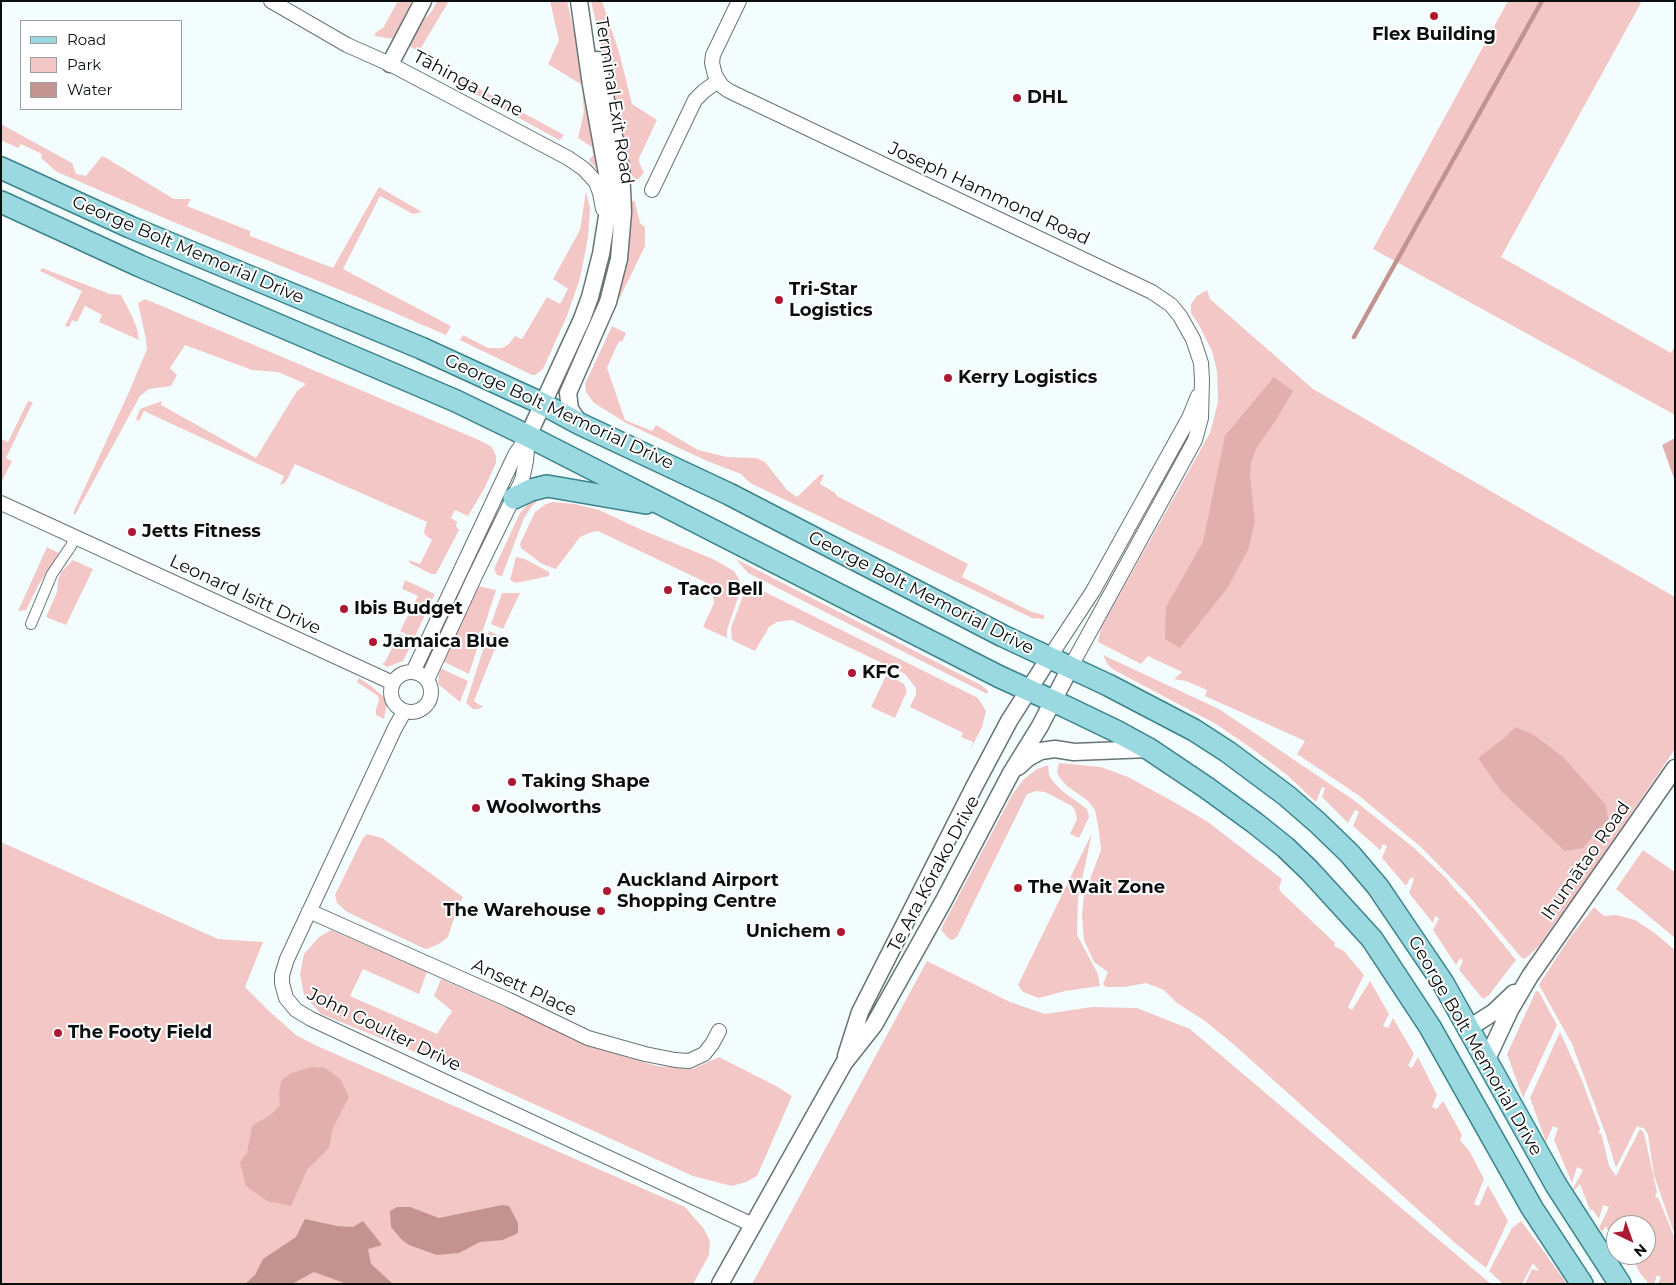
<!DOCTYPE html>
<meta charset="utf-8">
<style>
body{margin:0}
#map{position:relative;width:1676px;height:1285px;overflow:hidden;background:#f3fdfe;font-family:Montserrat,sans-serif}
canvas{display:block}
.frame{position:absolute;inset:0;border:2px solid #0a0e0e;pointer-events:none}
.legend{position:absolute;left:20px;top:20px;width:162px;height:90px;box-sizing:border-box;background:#fff;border:1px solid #9d9f9f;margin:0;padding:6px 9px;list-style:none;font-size:15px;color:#0a0e0e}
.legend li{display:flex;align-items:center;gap:10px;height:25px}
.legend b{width:25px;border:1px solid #9d9f9f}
.north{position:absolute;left:1606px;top:1215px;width:50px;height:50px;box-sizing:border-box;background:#fff;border:1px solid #9d9f9f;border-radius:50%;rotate:138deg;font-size:14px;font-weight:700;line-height:20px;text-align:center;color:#0a0e0e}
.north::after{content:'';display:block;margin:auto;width:18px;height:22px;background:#ad1932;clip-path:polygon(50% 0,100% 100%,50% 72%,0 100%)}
</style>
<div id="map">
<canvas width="1676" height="1285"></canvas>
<div class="frame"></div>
<ul class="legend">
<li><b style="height:6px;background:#9ad9e0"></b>Road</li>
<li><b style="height:14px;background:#f3c7c6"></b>Park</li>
<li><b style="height:14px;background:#c39392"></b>Water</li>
</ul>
<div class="north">N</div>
</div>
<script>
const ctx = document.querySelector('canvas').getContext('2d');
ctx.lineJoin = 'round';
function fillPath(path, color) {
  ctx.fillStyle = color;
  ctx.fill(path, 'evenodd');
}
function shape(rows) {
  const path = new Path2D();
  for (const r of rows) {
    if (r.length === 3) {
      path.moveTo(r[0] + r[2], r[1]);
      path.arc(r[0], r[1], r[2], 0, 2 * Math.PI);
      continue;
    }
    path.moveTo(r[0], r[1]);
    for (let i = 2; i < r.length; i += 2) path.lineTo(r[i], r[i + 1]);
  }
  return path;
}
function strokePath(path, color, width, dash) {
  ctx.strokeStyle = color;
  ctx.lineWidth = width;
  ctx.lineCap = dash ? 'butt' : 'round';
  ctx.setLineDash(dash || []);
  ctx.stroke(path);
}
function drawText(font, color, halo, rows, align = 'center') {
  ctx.font = font + ' Montserrat,sans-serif';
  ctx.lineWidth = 4;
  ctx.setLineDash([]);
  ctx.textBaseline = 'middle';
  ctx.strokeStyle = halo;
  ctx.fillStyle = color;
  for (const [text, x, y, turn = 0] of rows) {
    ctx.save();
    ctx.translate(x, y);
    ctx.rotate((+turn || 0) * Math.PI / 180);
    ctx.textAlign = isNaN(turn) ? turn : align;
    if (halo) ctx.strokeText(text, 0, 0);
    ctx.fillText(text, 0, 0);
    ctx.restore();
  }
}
fillPath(shape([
 [398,1,411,1,404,21,394,39,375,36,375,33,383,28],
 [437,1,449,1,419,51,405,44,407,38,432,11],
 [550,1,567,1,586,84,601,169,598,171,589,160,593,155,592,147,578,138,584,112,582,85,548,64,559,40],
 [591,1,602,1,619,52,632,104,657,120,639,158,639,162,644,173,637,180,630,174],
 [1508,1,1642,1,1501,257,1671,353,1675,346,1675,415,1373,249],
 [456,76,564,135,561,139,559,140,455,83,454,80],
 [1,124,72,163,76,174,86,176,102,156,108,159,174,199,191,199,187,206,250,231,250,236,333,268,379,187,422,212,413,214,380,196,343,269,451,326,446,335,360,298,171,221,57,172,41,158,42,154,21,144,18,148,1,140],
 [586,191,590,208,588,238,580,278,567,316,543,369,535,375,532,375,460,340,463,335,488,348,502,348,509,344,515,336,522,339,547,297,560,304,568,289,553,279,580,230],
 [632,200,635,202,640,223,645,227,645,246,610,318,628,257],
 [42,268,110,294,121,295,132,316,137,329,139,340,99,322,102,315,85,306,77,322,72,320,69,327,65,326,82,291,40,271],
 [1207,290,1210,299,1313,389,1675,597,1675,749,1559,920,1559,917,1539,946,1525,959,1521,957,1466,893,1421,847,1358,795,1297,754,1305,741,1205,696,1207,690,1186,681,1174,679,1182,672,1148,656,1141,664,1098,642,1101,628,1210,433,1218,402,1217,371,1212,351,1199,325,1191,313,1191,304,1197,296],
 [145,299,479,440,492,447,496,456,496,463,484,489,468,516,455,510,451,518,457,522,456,526,459,530,436,574,431,574,410,563,409,560,420,564,432,540,425,535,424,531,427,522,295,464,285,483,280,485,284,476,144,411,139,421,136,419,140,409,162,401,161,405,256,458,297,391,306,384,278,372,252,370,185,345,170,368,177,375,171,386,149,389,140,396,75,515,73,513,129,392,147,349,146,339,138,303],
 [612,326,626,333,622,342,620,341,618,343,607,368,625,420,652,431,656,425,698,450,727,457,756,458,765,462,787,490,797,497,821,474,824,475,820,484,834,492,837,496,968,564,962,577,1032,612,1044,615,1044,619,1032,618,750,483,741,474,707,461,626,423,594,403,586,392,585,384],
 [28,401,33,402,6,458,12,461,2,481,1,439,8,442],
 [542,497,532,506,524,518,502,576,497,575,494,569,520,513,533,498],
 [553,502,575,504,599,510,642,530,713,559,734,571,739,579,742,586,727,630,727,638,703,627,714,603,712,591,705,582,598,531,592,532,580,537,556,569,542,564,521,548,520,544,535,512,546,504],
 [47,547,59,553,38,586,26,610,18,611],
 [516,557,525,559,549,572,549,576,516,583,510,580],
 [736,559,981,685,988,691,987,694,748,573],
 [73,560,93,569,66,625,46,617,57,592,58,580,61,572],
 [405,580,435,594,414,638,400,631,418,596,402,589],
 [751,585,978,698,986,711,982,727,969,752,973,742,961,737,963,733,910,707,916,694,916,688,905,674,792,620,777,622,769,627,755,651,732,640,731,628,746,588],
 [478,586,496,590,469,674,444,662,443,658],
 [502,593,520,593,503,629,491,624],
 [489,631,500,636,474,701,483,707,478,709,473,709,466,703],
 [399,634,413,641,403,661,387,667,382,664,385,662],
 [1103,655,1219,709,1355,801,1413,847,1447,879,1453,887,1476,911,1516,960,1489,995,1483,999,1459,970,1463,960,1460,958,1456,965,1433,930,1439,918,1435,916,1433,923,1409,893,1414,879,1411,877,1406,886,1382,858,1387,846,1383,844,1380,850,1353,826,1359,812,1355,810,1348,823,1322,797,1325,788,1322,787,1316,802,1287,775,1254,750,1216,724,1114,670,1108,665],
 [440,668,468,681,460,702,438,684],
 [887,674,904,684,907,691,895,718,871,707],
 [359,678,371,686,383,696,387,703,384,719,376,715,376,709,379,701,378,696,357,682],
 [1059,763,1101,767,1128,777,1174,802,1208,822,1282,879,1279,888,1281,892,1335,943,1334,946,1344,951,1364,975,1348,1007,1352,1010,1370,981,1389,1014,1383,1026,1388,1028,1393,1018,1414,1054,1408,1066,1412,1068,1418,1057,1437,1095,1432,1107,1437,1109,1443,1101,1462,1135,1460,1140,1470,1152,1484,1179,1474,1204,1479,1206,1488,1185,1508,1221,1486,1268,1454,1242,1232,1043,1205,1021,1177,1003,1164,990,1146,983,1125,987,1106,987,1103,984,1108,972,1094,962,1084,940,1082,915,1084,895,1101,850,1099,831,1095,810,1088,801,1067,786,1060,778,1057,772],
 [1048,765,1049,775,1052,780,1061,790,1087,809,1089,817,1079,838,1070,834,1077,819,1075,810,1072,806,1045,792,1036,791,1027,794,957,937,952,940,948,938,941,930,942,927,1012,795,1024,779,1037,769],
 [1092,833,1078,898,1077,935,1098,974,1100,986,1065,991,1039,998,1023,992,1018,985],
 [367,834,382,838,463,897,458,906,448,937,439,944,427,949,423,948,347,912,337,903,335,895,363,838],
 [1,842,218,939,263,942,245,987,270,1012,296,1035,315,1045,685,1207,704,1229,710,1241,709,1255,693,1284,1,1284],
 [1643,850,1675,872,1675,938,1616,889],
 [1594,907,1604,916,1616,915,1635,920,1652,931,1675,950,1675,1236,1654,1175,1648,1135,1644,1128,1638,1127,1638,1125,1637,1126,1616,1168,1606,1135,1572,1044,1539,985,1568,940],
 [331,930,427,972,419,994,363,969,350,996,437,1034,452,1011,434,996,441,979,599,1049,657,1066,693,1069,719,1057,776,1086,792,1096,757,1176,746,1182,732,1186,693,1176,452,1067,321,1014,304,995,300,974,304,954,319,937],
 [927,961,1010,1002,1045,1014,1092,1007,1137,1008,1190,1029,1491,1284,752,1284],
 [1536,991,1539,992,1557,1025,1523,1098,1507,1054],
 [1560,1032,1581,1078,1600,1129,1598,1133,1600,1133,1602,1136,1609,1166,1616,1176,1640,1129,1644,1133,1657,1192,1655,1197,1658,1198,1660,1202,1675,1239,1675,1284,1658,1284,1661,1277,1657,1275,1654,1284,1649,1284,1640,1273,1633,1259,1629,1266,1626,1263,1630,1255,1646,1255,1646,1225,1616,1225,1616,1242,1614,1244,1606,1226,1602,1232,1599,1228,1609,1207,1603,1205,1599,1219,1593,1210,1590,1210,1580,1184,1574,1191,1573,1189,1583,1170,1577,1167,1572,1183,1554,1140,1558,1128,1553,1126,1546,1142,1530,1098],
 [1521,1221,1542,1249,1567,1284,1525,1284,1532,1269,1539,1271,1533,1263,1522,1284,1503,1284,1489,1271,1512,1228]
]), '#f3c7c6');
fillPath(shape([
 [1274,377,1293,391,1276,420,1257,447,1251,462,1250,476,1255,521,1248,550,1228,587,1180,648,1165,639,1166,607,1203,542,1225,436],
 [1675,438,1675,481,1662,445],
 [1515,727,1534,735,1563,757,1606,805,1608,819,1583,848,1565,851,1502,792,1478,758,1503,739],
 [312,1067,325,1068,341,1080,349,1097,333,1128,329,1148,307,1170,291,1206,267,1201,246,1186,240,1162,247,1153,252,1126,269,1116,280,1106,279,1095,281,1081,291,1073]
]), '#e1afae');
fillPath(shape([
 [502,1205,509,1206,518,1223,518,1233,503,1240,480,1242,459,1253,437,1255,409,1245,401,1239,391,1227,390,1211,397,1207,410,1207,439,1218],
 [305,1219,337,1226,353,1227,363,1221,382,1245,368,1249,371,1264,393,1284,347,1284,314,1272,292,1284,245,1284,255,1275,263,1259,296,1237]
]), '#c39392');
strokePath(shape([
 [1354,337,1542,1]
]), '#c39392', 4.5);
const pedestrian = shape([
 [31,624,52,574,71,546,75,537]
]);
const minor = shape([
 [271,1,347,45,390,64,568,158,584,169,596,182,600,193,603,209],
 [739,1,713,55,712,63,715,75,722,86,729,91,1152,292,1171,305,1180,316,1193,339,1201,363,1202,380,1201,418,1195,440,1070,668],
 [652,190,695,100,704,91,718,81],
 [1,503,393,683],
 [1049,658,1093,591,1189,418,1198,396],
 [411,692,20],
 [413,672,515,455,527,437],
 [427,680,475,576,522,480,526,461,528,436],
 [404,712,395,728,287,959,282,975,282,983,286,998,296,1010,311,1019,753,1225],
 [309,911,509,1000,588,1038,645,1054,675,1060,689,1061,704,1054,712,1044,719,1031]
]);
const tertiary = shape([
 [390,64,423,1],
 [580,424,570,409,568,393,608,302,619,259,623,212,621,167,597,60],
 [528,436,582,319,590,297,601,254,608,210,608,179,591,85,579,1],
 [1018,767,1028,758,1041,751,1055,749,1074,752,1149,749],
 [1469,1028,1494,1012,1514,993],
 [846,1056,860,1012,974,787,1009,721,1049,658],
 [1487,1059,1510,1010,1530,976,1675,768],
 [720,1284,844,1063,874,1025,943,902,1011,773,1040,726,1070,668]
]);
const primary = shape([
 [1,168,130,227,421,348,543,404,580,424,729,494,1003,636,1108,685,1194,730,1228,752,1287,796,1318,823,1350,854,1378,887,1443,983,1556,1185,1620,1284],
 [1,202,140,266,456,401,528,436,1000,677,1064,706,1116,731,1149,749,1207,788,1255,823,1285,847,1309,870,1372,939,1430,1027,1532,1208,1582,1284],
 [514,498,531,490,547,486,646,503]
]);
strokePath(pedestrian, '#687374', 12);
strokePath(minor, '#687374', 16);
strokePath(tertiary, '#687374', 19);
strokePath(primary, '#3b828a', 24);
strokePath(pedestrian, '#fff', 10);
strokePath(minor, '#fff', 14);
strokePath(tertiary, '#fff', 16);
strokePath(primary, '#9ad9e0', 21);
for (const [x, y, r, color] of [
 [1434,16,5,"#ad1932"],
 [1017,98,5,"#ad1932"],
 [779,300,5,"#ad1932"],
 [948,378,5,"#ad1932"],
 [132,532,5,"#ad1932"],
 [668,590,5,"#ad1932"],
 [344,609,5,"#ad1932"],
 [373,642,5,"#ad1932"],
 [852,673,5,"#ad1932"],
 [512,782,5,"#ad1932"],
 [476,808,5,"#ad1932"],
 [1018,888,5,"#ad1932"],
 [607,891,5,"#ad1932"],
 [601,911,5,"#ad1932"],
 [841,932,5,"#ad1932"],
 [58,1033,5,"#ad1932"]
]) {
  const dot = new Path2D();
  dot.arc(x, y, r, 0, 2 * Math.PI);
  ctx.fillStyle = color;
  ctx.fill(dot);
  strokePath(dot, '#fff', 2);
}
drawText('bold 18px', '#0a0e0e', '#fff', [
 ["Flex Building",1434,35,"center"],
 ["DHL",1027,98],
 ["Tri-Star",789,290],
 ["Logistics",789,311],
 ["Kerry Logistics",958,378],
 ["Jetts Fitness",142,532],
 ["Taco Bell",678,590],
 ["Ibis Budget",354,609],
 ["Jamaica Blue",383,642],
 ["KFC",862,673],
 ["Taking Shape",522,782],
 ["Woolworths",486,808],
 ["Auckland Airport",617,881],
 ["Shopping Centre",617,902],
 ["The Wait Zone",1028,888],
 ["The Warehouse",591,911,"right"],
 ["Unichem",831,932,"right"],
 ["The Footy Field",68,1033]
], 'left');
drawText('18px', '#0a0e0e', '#fff', [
 ["Tāhinga Lane",468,84,28],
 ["Terminal Exit Road",614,101,81],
 ["Joseph Hammond Road",989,194,25],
 ["George Bolt Memorial Drive",188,250,23],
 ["George Bolt Memorial Drive",559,412,25],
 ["George Bolt Memorial Drive",921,593,27],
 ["Leonard Isitt Drive",245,595,25],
 ["Ihumātao Road",1586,861,-55],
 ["Te Ara Kōrako Drive",934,874,-62],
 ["Ansett Place",524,988,25],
 ["John Goulter Drive",384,1030,26],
 ["George Bolt Memorial Drive",1475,1046,60]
]);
</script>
